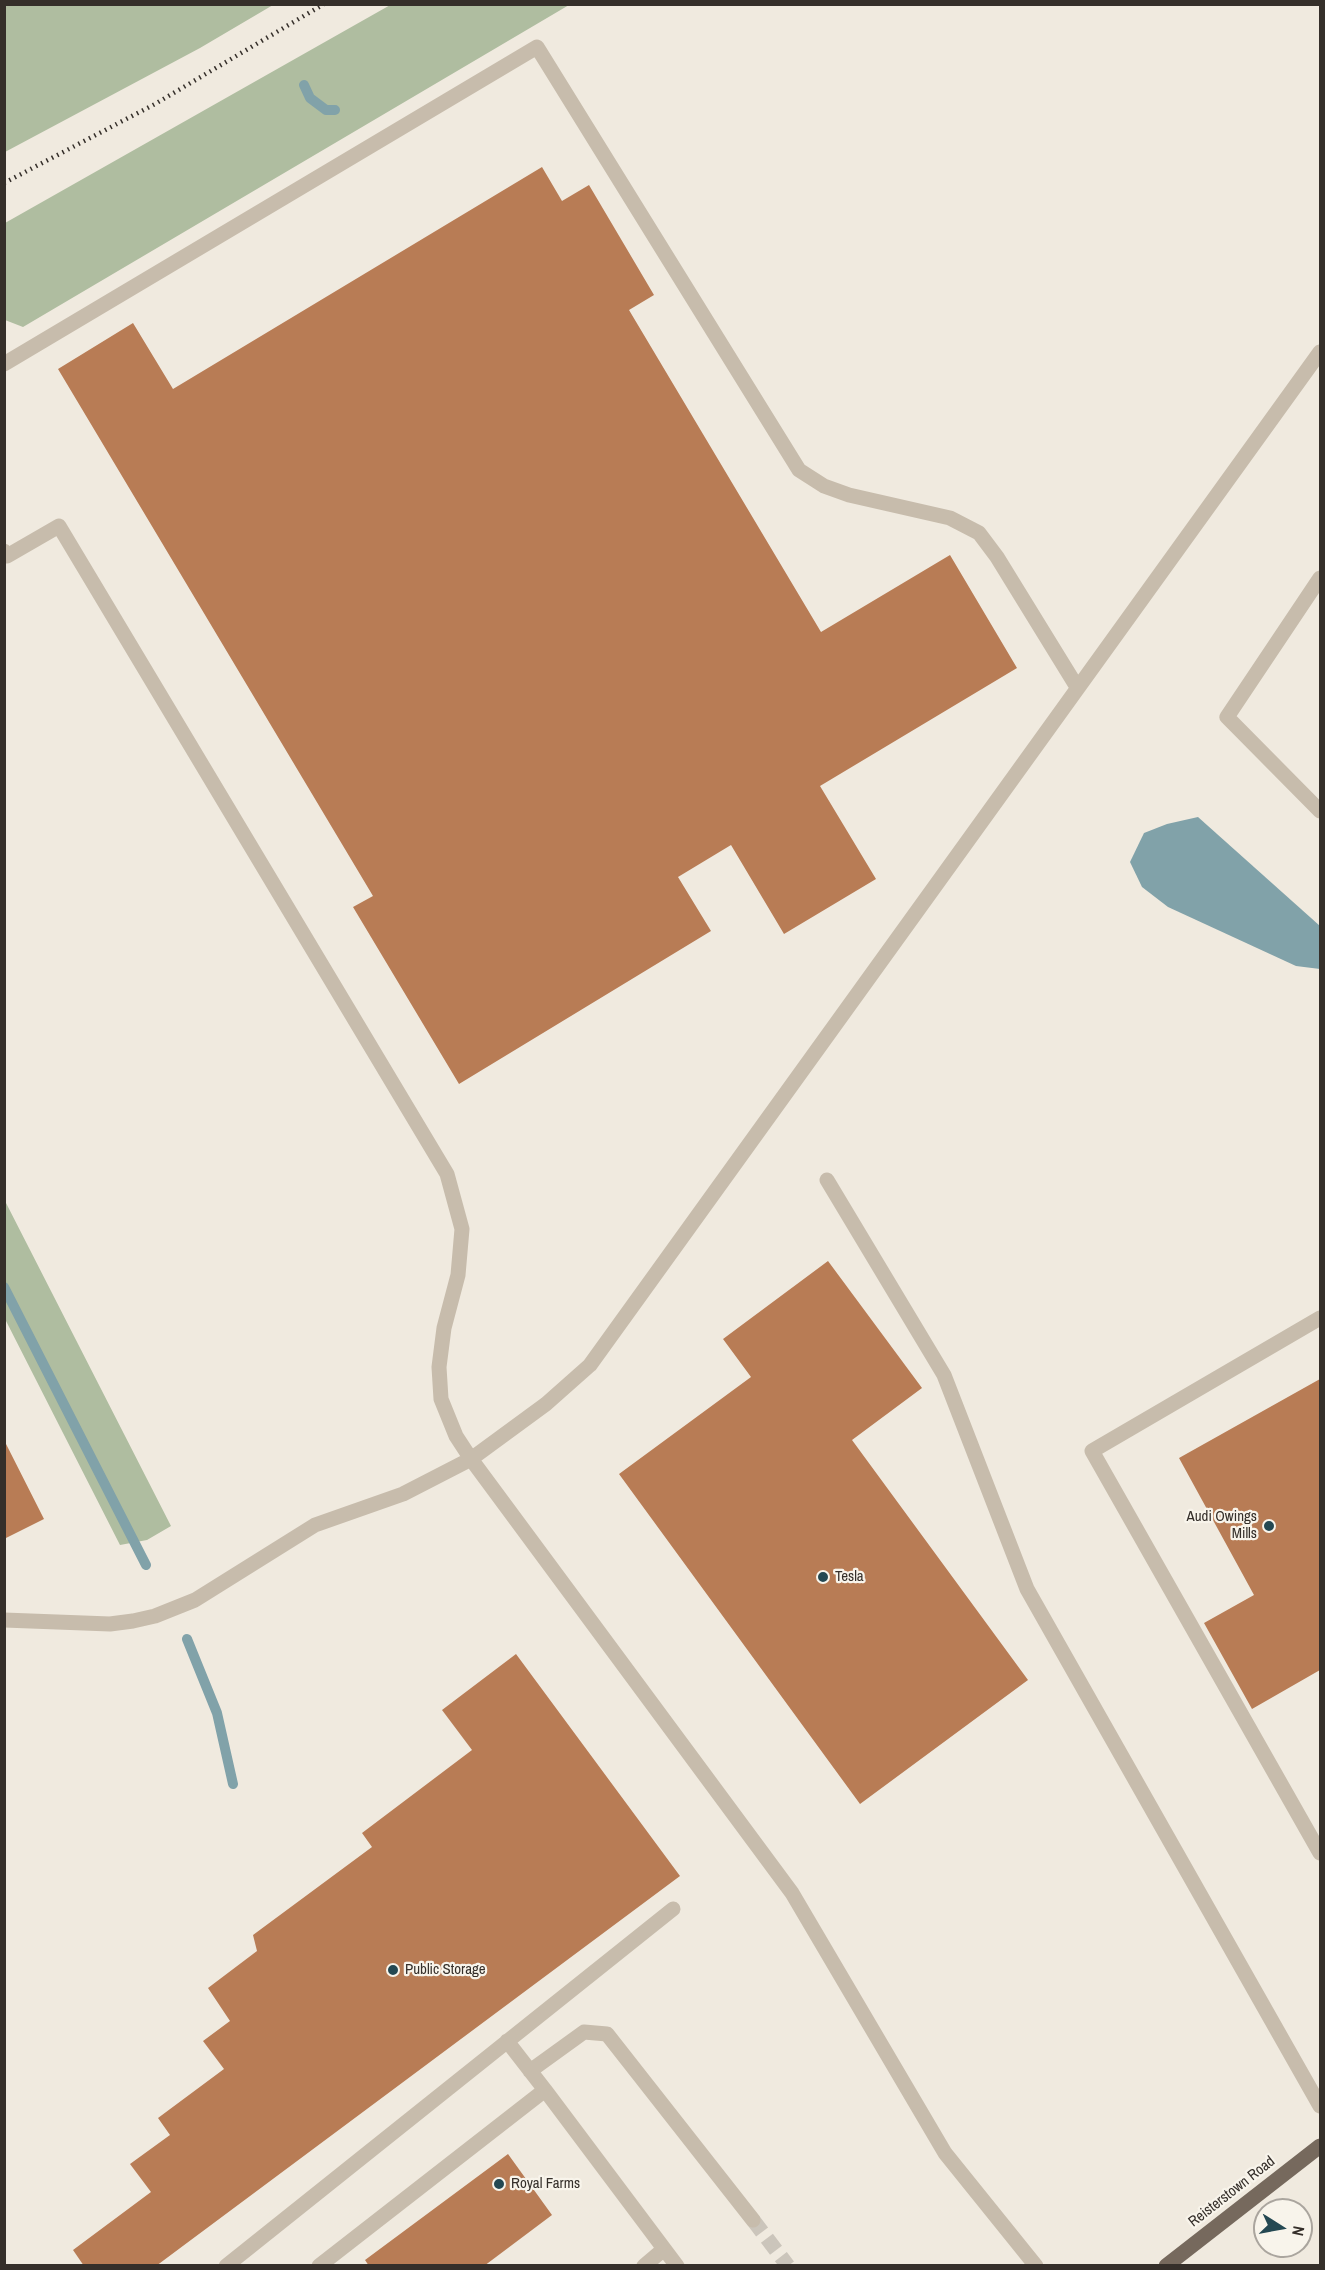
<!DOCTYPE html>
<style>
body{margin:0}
#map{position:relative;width:1325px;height:2270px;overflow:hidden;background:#f0eadf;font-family:"Archivo Narrow",sans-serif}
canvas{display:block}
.frame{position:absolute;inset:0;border:6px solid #352f2a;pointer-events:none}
.north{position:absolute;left:1253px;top:2198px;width:60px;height:60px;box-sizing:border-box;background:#f8f4eb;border:2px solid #aaa59e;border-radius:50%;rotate:101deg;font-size:16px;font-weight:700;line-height:24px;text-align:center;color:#352f2a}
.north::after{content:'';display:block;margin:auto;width:21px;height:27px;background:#244852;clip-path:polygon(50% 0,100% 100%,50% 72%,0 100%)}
</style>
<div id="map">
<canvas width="1325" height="2270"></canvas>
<div class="frame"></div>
<div class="north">N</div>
</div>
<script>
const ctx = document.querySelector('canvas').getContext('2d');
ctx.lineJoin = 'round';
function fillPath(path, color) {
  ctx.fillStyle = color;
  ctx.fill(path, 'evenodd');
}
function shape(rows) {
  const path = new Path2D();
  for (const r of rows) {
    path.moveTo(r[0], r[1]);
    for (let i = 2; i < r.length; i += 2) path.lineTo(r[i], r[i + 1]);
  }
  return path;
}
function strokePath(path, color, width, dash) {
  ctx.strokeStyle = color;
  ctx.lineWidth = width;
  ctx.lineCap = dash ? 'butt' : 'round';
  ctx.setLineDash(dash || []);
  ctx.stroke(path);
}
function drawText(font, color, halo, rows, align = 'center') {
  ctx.font = font + ' "Archivo Narrow",sans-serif';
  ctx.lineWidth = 4.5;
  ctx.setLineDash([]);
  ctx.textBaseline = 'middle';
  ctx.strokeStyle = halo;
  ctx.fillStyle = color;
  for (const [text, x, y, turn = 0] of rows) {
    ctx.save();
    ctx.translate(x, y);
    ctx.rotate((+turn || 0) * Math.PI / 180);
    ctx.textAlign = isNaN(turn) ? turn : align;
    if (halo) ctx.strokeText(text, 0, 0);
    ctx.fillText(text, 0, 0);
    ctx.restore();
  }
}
fillPath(shape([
 [5,4,273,4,273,5,200,48,5,152],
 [392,4,569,5,23,327,5,320,5,223],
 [5,1201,171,1526,147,1540,120,1545,5,1319]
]), '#afbda0');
fillPath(shape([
 [1198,817,1320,926,1320,969,1296,966,1168,907,1142,887,1130,862,1144,833,1167,824]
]), '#81a2a9');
strokePath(shape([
 [304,85,310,98,326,110,335,110],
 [4,1287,146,1565],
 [187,1639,217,1713,233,1784]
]), '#81a2a9', 10);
fillPath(shape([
 [542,167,562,201,589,185,654,295,629,310,821,632,950,555,1017,668,820,786,876,879,784,934,731,845,678,877,711,931,459,1084,353,907,373,896,58,369,133,323,173,389],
 [828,1261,922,1388,852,1440,1028,1680,860,1804,619,1474,751,1377,723,1339],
 [1320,1379,1320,1670,1252,1709,1204,1623,1254,1595,1179,1458],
 [4,1440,44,1519,4,1539],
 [516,1654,680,1876,156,2266,84,2266,73,2250,151,2192,130,2164,170,2135,158,2118,224,2069,203,2041,230,2021,208,1988,257,1951,253,1935,372,1847,362,1833,472,1750,442,1710],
 [508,2154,552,2215,484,2266,369,2266,365,2260]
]), '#b87c55');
strokePath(shape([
 [753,2220,788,2266]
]), '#cbc5bb', 15, [15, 8]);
strokePath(shape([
 [4,364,537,47,799,470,824,486,849,495,950,518,979,533,997,557,1077,687],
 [4,551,7,556,59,526,447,1174,462,1229,458,1275,444,1328,439,1367,441,1399,456,1436,471,1459,792,1893,945,2153,1036,2266],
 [1320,578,1227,717,1320,811],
 [827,1180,944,1375,1027,1589,1320,2106],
 [1320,1318,1092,1451,1320,1853],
 [4,1620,110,1624,133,1621,155,1616,195,1600,315,1525,403,1494,471,1459,546,1404,590,1365,1320,352],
 [507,2041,545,2090],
 [530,2071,584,2032,607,2034,753,2220],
 [226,2266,673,1909],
 [319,2266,545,2090,677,2266],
 [644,2266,664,2249]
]), '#c7bcac', 15);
strokePath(shape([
 [1166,2266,1320,2146]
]), '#76695d', 15);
strokePath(shape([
 [4,183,155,104,324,4]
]), '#352f2a', 4.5, [1.5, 4.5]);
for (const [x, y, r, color] of [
 [1269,1526,6,"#244852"],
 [823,1577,6,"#244852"],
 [393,1970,6,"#244852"],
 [499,2184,6,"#244852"]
]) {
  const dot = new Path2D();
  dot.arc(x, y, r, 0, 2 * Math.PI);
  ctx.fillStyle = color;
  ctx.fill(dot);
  strokePath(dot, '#f8f4eb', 2);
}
drawText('15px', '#352f2a', '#f8f4eb', [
 ["Audi Owings",1257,1517,"right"],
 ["Mills",1257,1534,"right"],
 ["Tesla",835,1577],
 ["Public Storage",405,1970],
 ["Royal Farms",511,2184]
], 'left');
drawText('15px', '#352f2a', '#f8f4eb', [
 ["Reisterstown Road",1232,2192,-38]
]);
</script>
